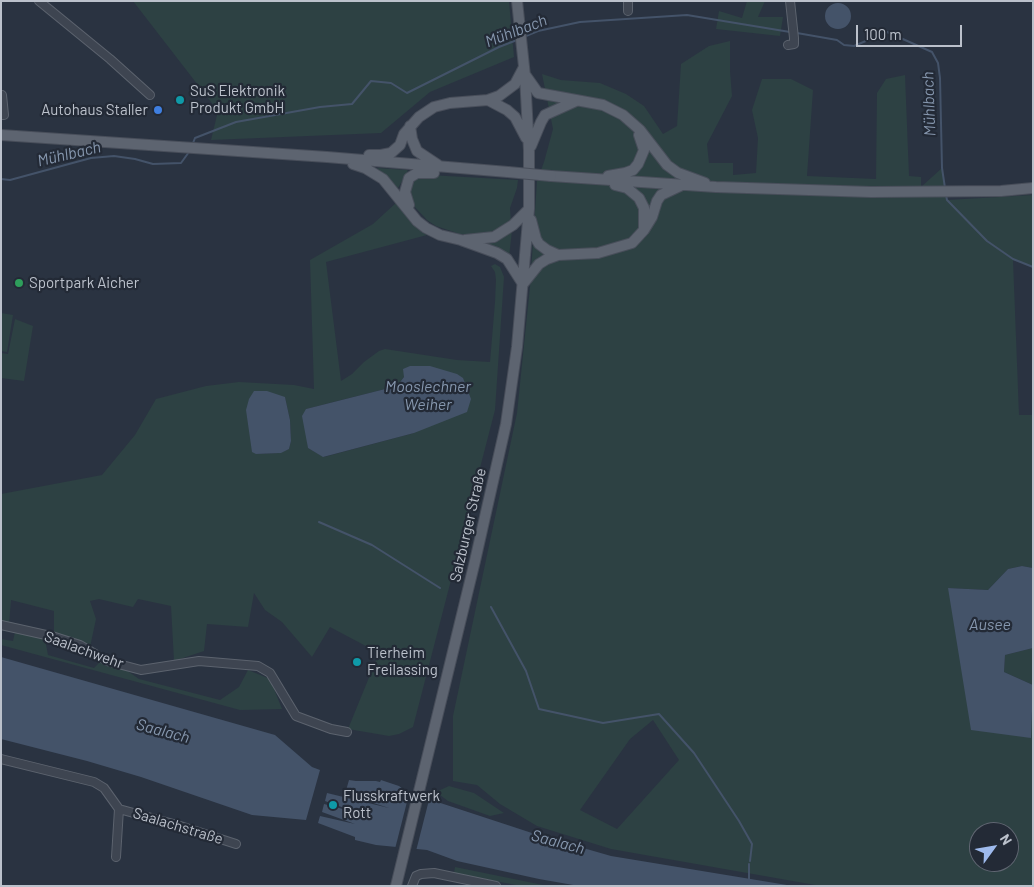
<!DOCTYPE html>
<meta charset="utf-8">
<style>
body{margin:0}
#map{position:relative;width:1034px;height:887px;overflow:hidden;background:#2a3341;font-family:Barlow,sans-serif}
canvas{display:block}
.frame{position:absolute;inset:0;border:2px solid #bbc1cb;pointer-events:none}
.north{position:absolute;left:969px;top:822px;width:50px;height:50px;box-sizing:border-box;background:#232a36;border:1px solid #606672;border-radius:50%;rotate:58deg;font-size:14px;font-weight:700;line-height:20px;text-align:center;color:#bbc1cb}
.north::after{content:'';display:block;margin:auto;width:18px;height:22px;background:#9ebaed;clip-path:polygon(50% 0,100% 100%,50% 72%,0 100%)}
.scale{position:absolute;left:856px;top:25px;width:106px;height:22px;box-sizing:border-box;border:2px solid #bbc1cb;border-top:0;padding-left:6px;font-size:15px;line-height:18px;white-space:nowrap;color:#bbc1cb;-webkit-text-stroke:4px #232a36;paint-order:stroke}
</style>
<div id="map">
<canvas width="1034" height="887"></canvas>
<div class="frame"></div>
<div class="north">N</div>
<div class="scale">100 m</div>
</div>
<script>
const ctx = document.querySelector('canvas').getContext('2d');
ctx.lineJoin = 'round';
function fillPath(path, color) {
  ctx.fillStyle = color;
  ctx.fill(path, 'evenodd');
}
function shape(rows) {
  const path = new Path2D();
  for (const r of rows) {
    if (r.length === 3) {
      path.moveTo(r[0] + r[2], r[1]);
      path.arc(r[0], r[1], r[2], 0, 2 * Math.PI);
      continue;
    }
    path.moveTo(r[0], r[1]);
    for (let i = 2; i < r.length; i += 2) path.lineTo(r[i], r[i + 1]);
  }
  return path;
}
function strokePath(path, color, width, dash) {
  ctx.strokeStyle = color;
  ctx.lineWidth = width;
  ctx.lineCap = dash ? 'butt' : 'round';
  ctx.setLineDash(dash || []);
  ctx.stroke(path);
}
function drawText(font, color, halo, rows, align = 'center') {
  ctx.font = font + ' Barlow,sans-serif';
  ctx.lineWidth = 4.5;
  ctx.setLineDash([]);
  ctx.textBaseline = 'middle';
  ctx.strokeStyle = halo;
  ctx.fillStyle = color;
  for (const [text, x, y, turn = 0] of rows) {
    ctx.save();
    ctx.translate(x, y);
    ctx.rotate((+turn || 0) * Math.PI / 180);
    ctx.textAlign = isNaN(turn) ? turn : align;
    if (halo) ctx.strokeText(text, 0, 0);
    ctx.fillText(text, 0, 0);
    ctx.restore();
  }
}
fillPath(shape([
 [133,1,509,1,514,57,430,92,381,133,211,140,218,111],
 [747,1,765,1,758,17,783,17,780,36,716,29,719,11,742,18],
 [730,41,730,71,732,96,707,144,709,163,733,163,733,175,756,173,758,138,752,110,762,79,791,79,813,90,807,176,876,179,877,93,886,79,905,75,909,176,921,177,921,187,942,168,947,200,1033,195,1033,267,1013,260,1019,415,1033,415,1033,568,1022,566,1008,569,988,590,948,588,1030,738,1033,693,1033,886,821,886,611,849,537,826,500,804,477,785,453,781,453,716,517,413,530,287,537,181,544,162,553,129,542,74,561,80,600,83,626,94,644,106,663,134,677,126,681,64,709,46],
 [653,720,679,760,617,829,580,810,630,739],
 [979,832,1009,832,1009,862,979,862],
 [377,168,407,170,408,171,398,188],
 [429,175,518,180,517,188,510,208,511,223,497,232,479,235,460,234,436,226,427,220,413,205,409,190,415,180,419,177],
 [397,202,408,219,416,227,427,235,326,262,341,381,352,374,364,362,379,351,385,349,457,360,490,362,495,302,496,280,495,272,491,266,495,264,500,267,504,277,495,410,413,727,399,734,389,736,348,729,379,653,330,627,312,657,282,622,265,610,254,593,248,627,207,624,204,651,174,661,171,606,138,599,133,607,99,599,90,601,96,619,90,647,54,633,54,611,11,600,9,625,1,628,1,494,102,475,135,435,156,399,206,386,239,382,294,385,314,389,310,260,373,224],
 [404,373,414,433,324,457,308,448,306,409,397,386,404,377],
 [285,397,290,420,291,441,289,449,280,453,256,454],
 [512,231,509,257,480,242],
 [1,313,13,315,7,352,1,351],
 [15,319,33,326,24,381,1,378,1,353,8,354],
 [15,632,45,639,48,655,94,668,106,656,139,679,220,700,239,687,248,670,270,679,282,709,240,710,1,645,1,639,13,641],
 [1033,648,1033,685,1004,672,1005,655],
 [449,786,474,793,504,813,490,816,448,801,436,792],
 [455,867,548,886,521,886,454,873]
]), '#2d4143');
fillPath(shape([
 [838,16,13],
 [410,366,430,366,457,374,463,378,471,399,467,412,414,433,323,457,308,448,302,416,306,409,397,386,404,377,403,369],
 [254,391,267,391,285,397,290,420,291,441,289,449,281,453,256,454,252,452,246,410,249,399],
 [1022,566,1033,568,1033,648,1005,655,1004,672,1033,685,1031,738,971,730,948,588,988,590,1008,569],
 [1,657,275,735,312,767,320,770,306,820,252,815,141,777,87,761,1,739],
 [349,780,356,781,376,781,380,782,381,780,399,786,407,792,538,835,611,856,793,886,579,886,539,879,457,861,427,850,376,845,355,840,355,837,318,823,320,816,355,824,322,812,324,804,358,813,325,801,327,793,389,808,345,794]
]), '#445369');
fillPath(shape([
 [410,790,430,796,416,851,395,849]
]), '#2a3341');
strokePath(shape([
 [797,33,837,40,844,45,854,46,887,32,932,52,938,63,940,78,942,168,945,188],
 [526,36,538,31,580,22,687,15,790,32],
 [193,143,195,138,236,122,320,107,352,104,371,81,391,83,407,93,499,47,517,40],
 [1,179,10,180,91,158,114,156,135,159,153,164,181,163,189,152],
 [946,195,947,200,987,241,1013,259,1033,267],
 [319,522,372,545,440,588],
 [491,607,526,671,539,709,603,723,659,714,694,753,739,821,752,844,750,861],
 [749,886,749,864]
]), '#445369', 2);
const minor = shape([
 [39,1,110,59,150,95],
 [628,11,628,1],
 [788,45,794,44,794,38,790,1],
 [1,115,4,115,2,95],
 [1,625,55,637,80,645,107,661,141,670,199,661,258,666,270,673,296,716,331,729,347,732],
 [1,759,94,782,104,788,119,809,177,825,236,844],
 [116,857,119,809],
 [412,886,416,876,421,874,434,873,496,886]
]);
const major = shape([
 [526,76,538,93,603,105,623,115,640,130,667,165,678,173,705,183],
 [488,100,507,110,515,117,526,138],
 [410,126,412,139,417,151,438,165],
 [1,135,327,157,508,172],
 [531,146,541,122,545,115,576,101],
 [369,155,381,155,391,153,400,145,404,134,419,117,434,107,450,103,488,100,499,96,515,84,524,67],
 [353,164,365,168,383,179,417,221,426,228,440,235,461,240,497,253,507,259,523,284],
 [551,176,716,187,871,192,1001,191,1033,188],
 [608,176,625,173,633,170,638,164,644,150,639,135],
 [615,185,627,188,639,198,644,208,644,229],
 [409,205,405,192,409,178,417,173,434,173],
 [531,220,536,239,539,244,547,250,558,255],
 [465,240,494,237,513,225,529,209],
 [523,284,539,264,547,259,558,255,598,253,632,243,644,230,652,217,657,201,661,195,680,186],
 [396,886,475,561,506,424,517,347,529,209,529,151,525,76,517,1]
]);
strokePath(minor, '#5c636e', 10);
strokePath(major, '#484e5a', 12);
strokePath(minor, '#3e4551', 8);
strokePath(major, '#5d6470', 10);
const majorBridge = shape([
 [508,172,551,176]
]);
strokePath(majorBridge, '#484e5a', 12, []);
strokePath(majorBridge, '#5d6470', 10);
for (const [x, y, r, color] of [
 [180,100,5,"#0f9aa8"],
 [158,110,5,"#3f7fe0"],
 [19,283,5,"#2e9e5b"],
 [357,662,5,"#0f9aa8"],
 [333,805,5,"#0f9aa8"]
]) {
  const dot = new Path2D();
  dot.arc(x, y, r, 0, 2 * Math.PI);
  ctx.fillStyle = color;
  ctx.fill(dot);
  strokePath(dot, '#232a36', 2);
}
drawText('15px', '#bbc1cb', '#232a36', [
 ["SuS Elektronik",190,91],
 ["Produkt GmbH",190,108],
 ["Autohaus Staller",148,110,"right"],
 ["Sportpark Aicher",29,283],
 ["Tierheim",367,653],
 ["Freilassing",367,670],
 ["Flusskraftwerk",343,796],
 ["Rott",343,813]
], 'left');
drawText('15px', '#bbc1cb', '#232a36', [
 ["Salzburger Straße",468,525,-77],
 ["Saalachwehr",84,650,20],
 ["Saalachstraße",178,826,17]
]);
drawText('italic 16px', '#8697ae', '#232a36', [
 ["Mühlbach",516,31,-21],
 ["Mühlbach",929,104,-92],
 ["Mühlbach",69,154,-13],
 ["Mooslechner",428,387],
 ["Weiher",428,405],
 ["Ausee",990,625],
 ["Saalach",163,731,15],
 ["Saalach",558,842,15]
]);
</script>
